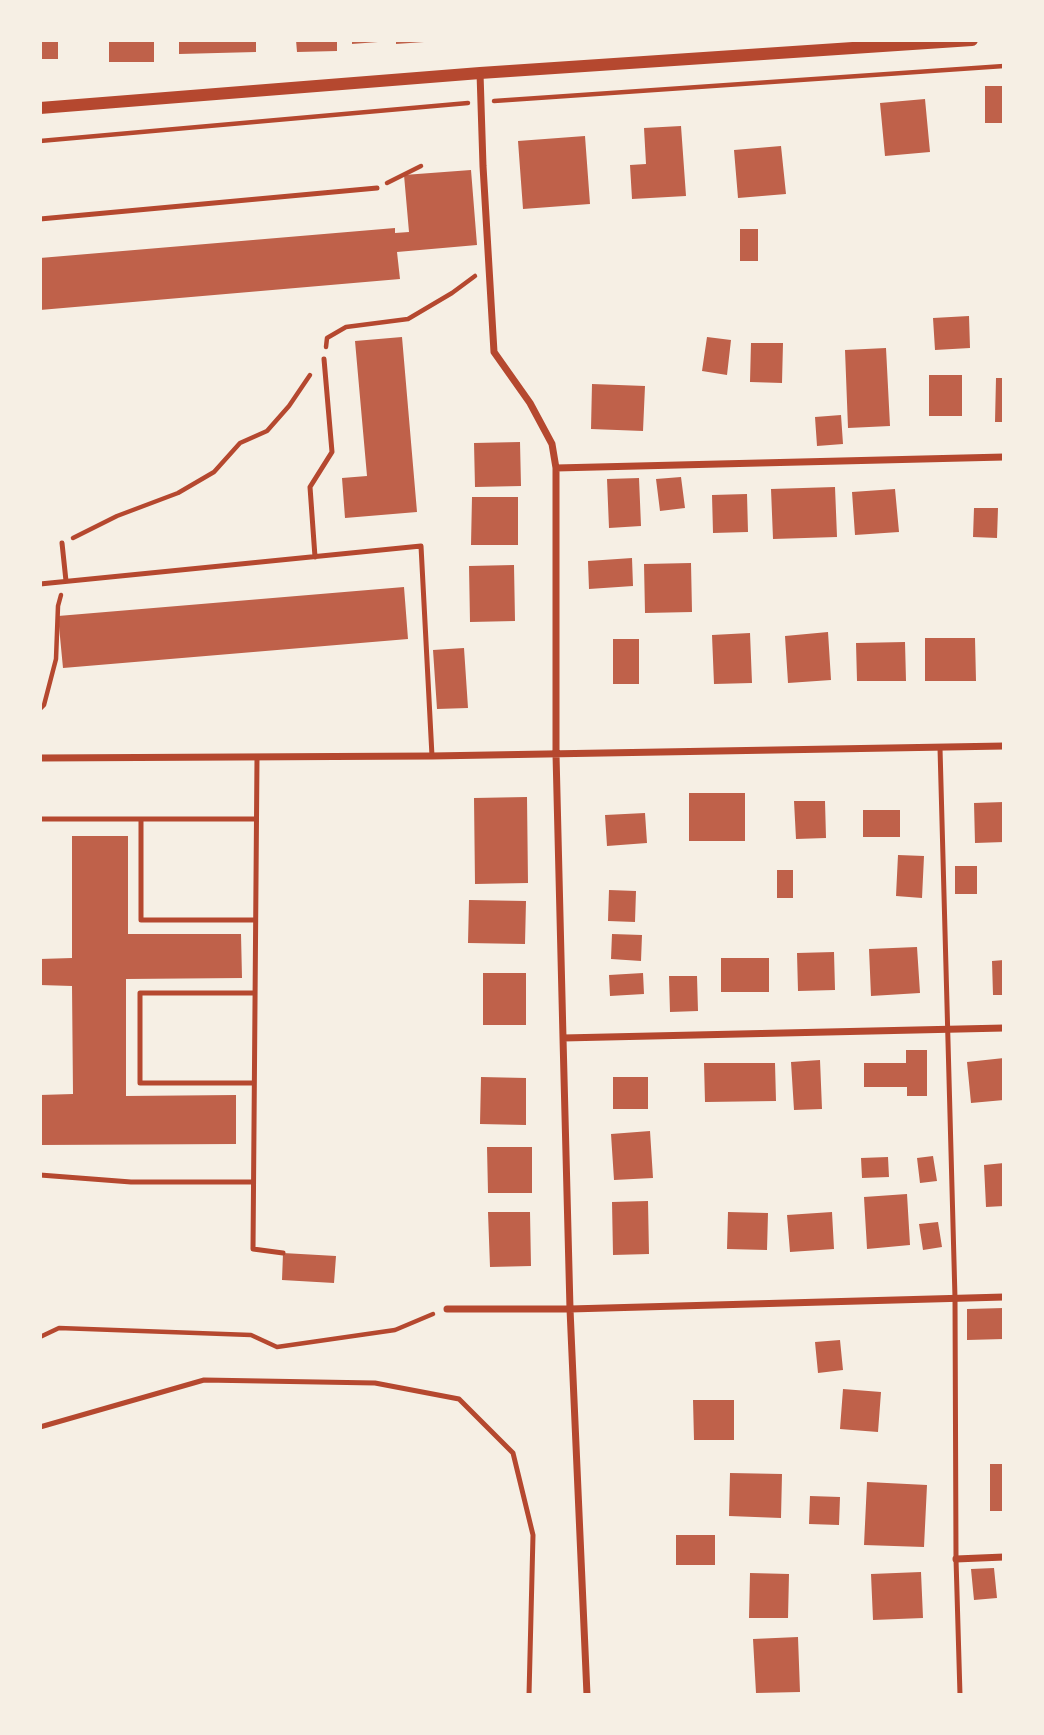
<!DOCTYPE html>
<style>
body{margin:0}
#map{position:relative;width:1044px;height:1735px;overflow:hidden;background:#f6efe4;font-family:Literata,serif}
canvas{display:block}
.frame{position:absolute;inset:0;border:42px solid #f6efe4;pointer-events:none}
</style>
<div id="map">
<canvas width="1044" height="1735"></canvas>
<div class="frame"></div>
</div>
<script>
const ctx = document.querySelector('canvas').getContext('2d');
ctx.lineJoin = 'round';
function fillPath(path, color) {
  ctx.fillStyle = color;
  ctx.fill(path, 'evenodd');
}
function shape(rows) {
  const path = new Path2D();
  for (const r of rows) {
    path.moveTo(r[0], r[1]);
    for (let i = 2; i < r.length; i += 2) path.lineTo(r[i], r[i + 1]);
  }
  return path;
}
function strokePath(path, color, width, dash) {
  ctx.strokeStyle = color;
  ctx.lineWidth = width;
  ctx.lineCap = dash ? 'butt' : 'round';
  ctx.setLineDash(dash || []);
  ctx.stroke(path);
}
fillPath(shape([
 [40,40,58,40,58,59,40,59],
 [109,40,154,40,154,62,109,62],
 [179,40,256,40,256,52,179,54],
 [296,40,337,40,337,51,297,52],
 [352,40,378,40,378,42,352,44],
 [396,40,424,40,424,42,396,44],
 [985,86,1004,86,1004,123,985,123],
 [925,99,930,152,885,156,880,103],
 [681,126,686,196,632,199,630,165,646,164,644,128],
 [585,136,590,204,523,209,518,141],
 [781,146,786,194,738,198,734,150],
 [471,170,477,245,397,252,400,279,40,310,40,258,395,228,395,233,409,232,404,175],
 [740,229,758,229,758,261,740,261],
 [969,316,970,348,935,350,933,318],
 [402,337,417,512,345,518,342,478,367,476,355,341],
 [707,337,731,340,727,375,702,371],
 [751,343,783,343,782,383,750,382],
 [886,348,890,426,848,428,845,350],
 [929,375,962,375,962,416,929,416],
 [996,378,1004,378,1004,422,995,422],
 [592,384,645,386,643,431,591,429],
 [841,415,843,444,817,446,815,417],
 [520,442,521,486,475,487,474,443],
 [681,477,685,508,660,511,656,479],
 [639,478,641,526,609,528,607,479],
 [835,487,837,537,773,539,771,489],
 [895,489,899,532,855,535,852,492],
 [747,494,748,532,713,533,712,495],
 [472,497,518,497,518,545,471,545],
 [974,508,998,508,997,538,973,537],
 [632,558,633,586,589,589,588,561],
 [691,563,692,612,645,613,644,564],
 [514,565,515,621,470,622,469,566],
 [404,587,408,639,63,668,58,616],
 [828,632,831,680,788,683,785,636],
 [750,633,752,683,714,684,712,635],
 [925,638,975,638,976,681,925,681],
 [613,639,639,639,639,684,613,684],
 [905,642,906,681,857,681,856,643],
 [464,648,468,708,437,709,433,650],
 [689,793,745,793,745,841,689,841],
 [527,797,528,883,475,884,474,798],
 [794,801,825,801,826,838,796,839],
 [1004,802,1004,842,975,843,974,803],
 [863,810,900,810,900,837,863,837],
 [645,813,647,843,607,846,605,815],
 [72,836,128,836,128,934,241,934,242,978,126,979,126,1096,236,1095,236,1144,40,1145,40,1095,73,1094,72,986,40,985,40,959,72,958],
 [898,855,924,856,922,898,896,896],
 [955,866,977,866,977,894,955,894],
 [777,870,793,870,793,898,777,898],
 [609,890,636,891,635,922,608,921],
 [469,900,526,901,525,944,468,943],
 [612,934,642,935,641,961,611,959],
 [917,947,920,993,871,996,869,949],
 [834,952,835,990,798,991,797,953],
 [721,958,769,958,769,992,721,992],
 [1004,960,1004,995,993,995,992,961],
 [483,973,526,973,526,1025,483,1025],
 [643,973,644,994,610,996,609,975],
 [669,976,697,976,698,1011,670,1012],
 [906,1050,927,1050,927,1096,907,1096,907,1087,864,1087,864,1063,906,1063],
 [1004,1058,1004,1100,971,1103,967,1062],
 [820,1060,822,1109,794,1110,791,1062],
 [704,1063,775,1063,776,1101,705,1102],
 [481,1077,526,1078,526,1125,480,1124],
 [613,1077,648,1077,648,1109,613,1109],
 [650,1131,653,1178,614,1180,611,1134],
 [487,1147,532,1147,532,1193,488,1193],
 [933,1156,937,1181,920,1183,917,1158],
 [888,1157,889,1177,862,1178,861,1158],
 [1004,1163,1004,1206,986,1207,984,1165],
 [907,1194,910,1245,867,1249,864,1197],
 [648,1201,649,1254,613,1255,612,1202],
 [488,1212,530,1212,531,1266,490,1267],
 [728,1212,768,1213,767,1250,727,1249],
 [832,1212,834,1249,790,1252,787,1215],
 [938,1222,942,1247,923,1250,919,1224],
 [283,1253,336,1256,334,1283,282,1280],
 [1004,1308,1004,1339,967,1340,967,1309],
 [840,1340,843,1370,818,1373,815,1342],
 [843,1389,881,1392,878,1432,840,1429],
 [693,1400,734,1400,734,1440,694,1440],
 [990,1464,1004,1464,1004,1511,990,1511],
 [730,1473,782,1474,781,1518,729,1516],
 [867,1482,927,1485,924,1547,864,1545],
 [810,1496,840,1497,839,1525,809,1524],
 [676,1535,715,1535,715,1565,676,1565],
 [994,1568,997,1598,974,1600,971,1569],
 [921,1572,923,1618,873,1620,871,1574],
 [750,1573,789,1574,788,1618,749,1618],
 [798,1637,800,1692,756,1693,753,1639]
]), '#bf614a');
strokePath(shape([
 [494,101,1004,66],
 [40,141,468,103],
 [387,183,421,166],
 [326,347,327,338,346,327,408,319,452,293,475,276],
 [73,538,117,516,178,493,214,472,240,443,267,431,289,406,310,375],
 [40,709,44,705,56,659,58,606,61,595],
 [40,1337,59,1328,251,1335,277,1347,395,1330,433,1314]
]), '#b5482f', 4.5);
strokePath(shape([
 [40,219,377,188],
 [62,543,66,581],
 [315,557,310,487,332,452,324,359],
 [40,584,421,546,432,756],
 [940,748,955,1298,956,1559,960,1695],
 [257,757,253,1249,283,1253],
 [40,819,256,819],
 [141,819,141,920,255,920],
 [254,1083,140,1083,140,993,255,993],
 [40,1175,131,1182,253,1182],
 [40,1427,204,1380,375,1383,459,1399,513,1453,533,1535,529,1695]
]), '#b5482f', 5);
strokePath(shape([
 [480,73,483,166,494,352,530,403,552,444,556,468,556,754,563,1038,570,1309,587,1695],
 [556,468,1004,457],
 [40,758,432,756,1004,746],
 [563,1038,1004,1028],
 [447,1309,570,1309,1004,1297],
 [956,1559,1004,1557]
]), '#b5482f', 7);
strokePath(shape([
 [40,108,480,73,972,40]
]), '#b5482f', 12);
</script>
